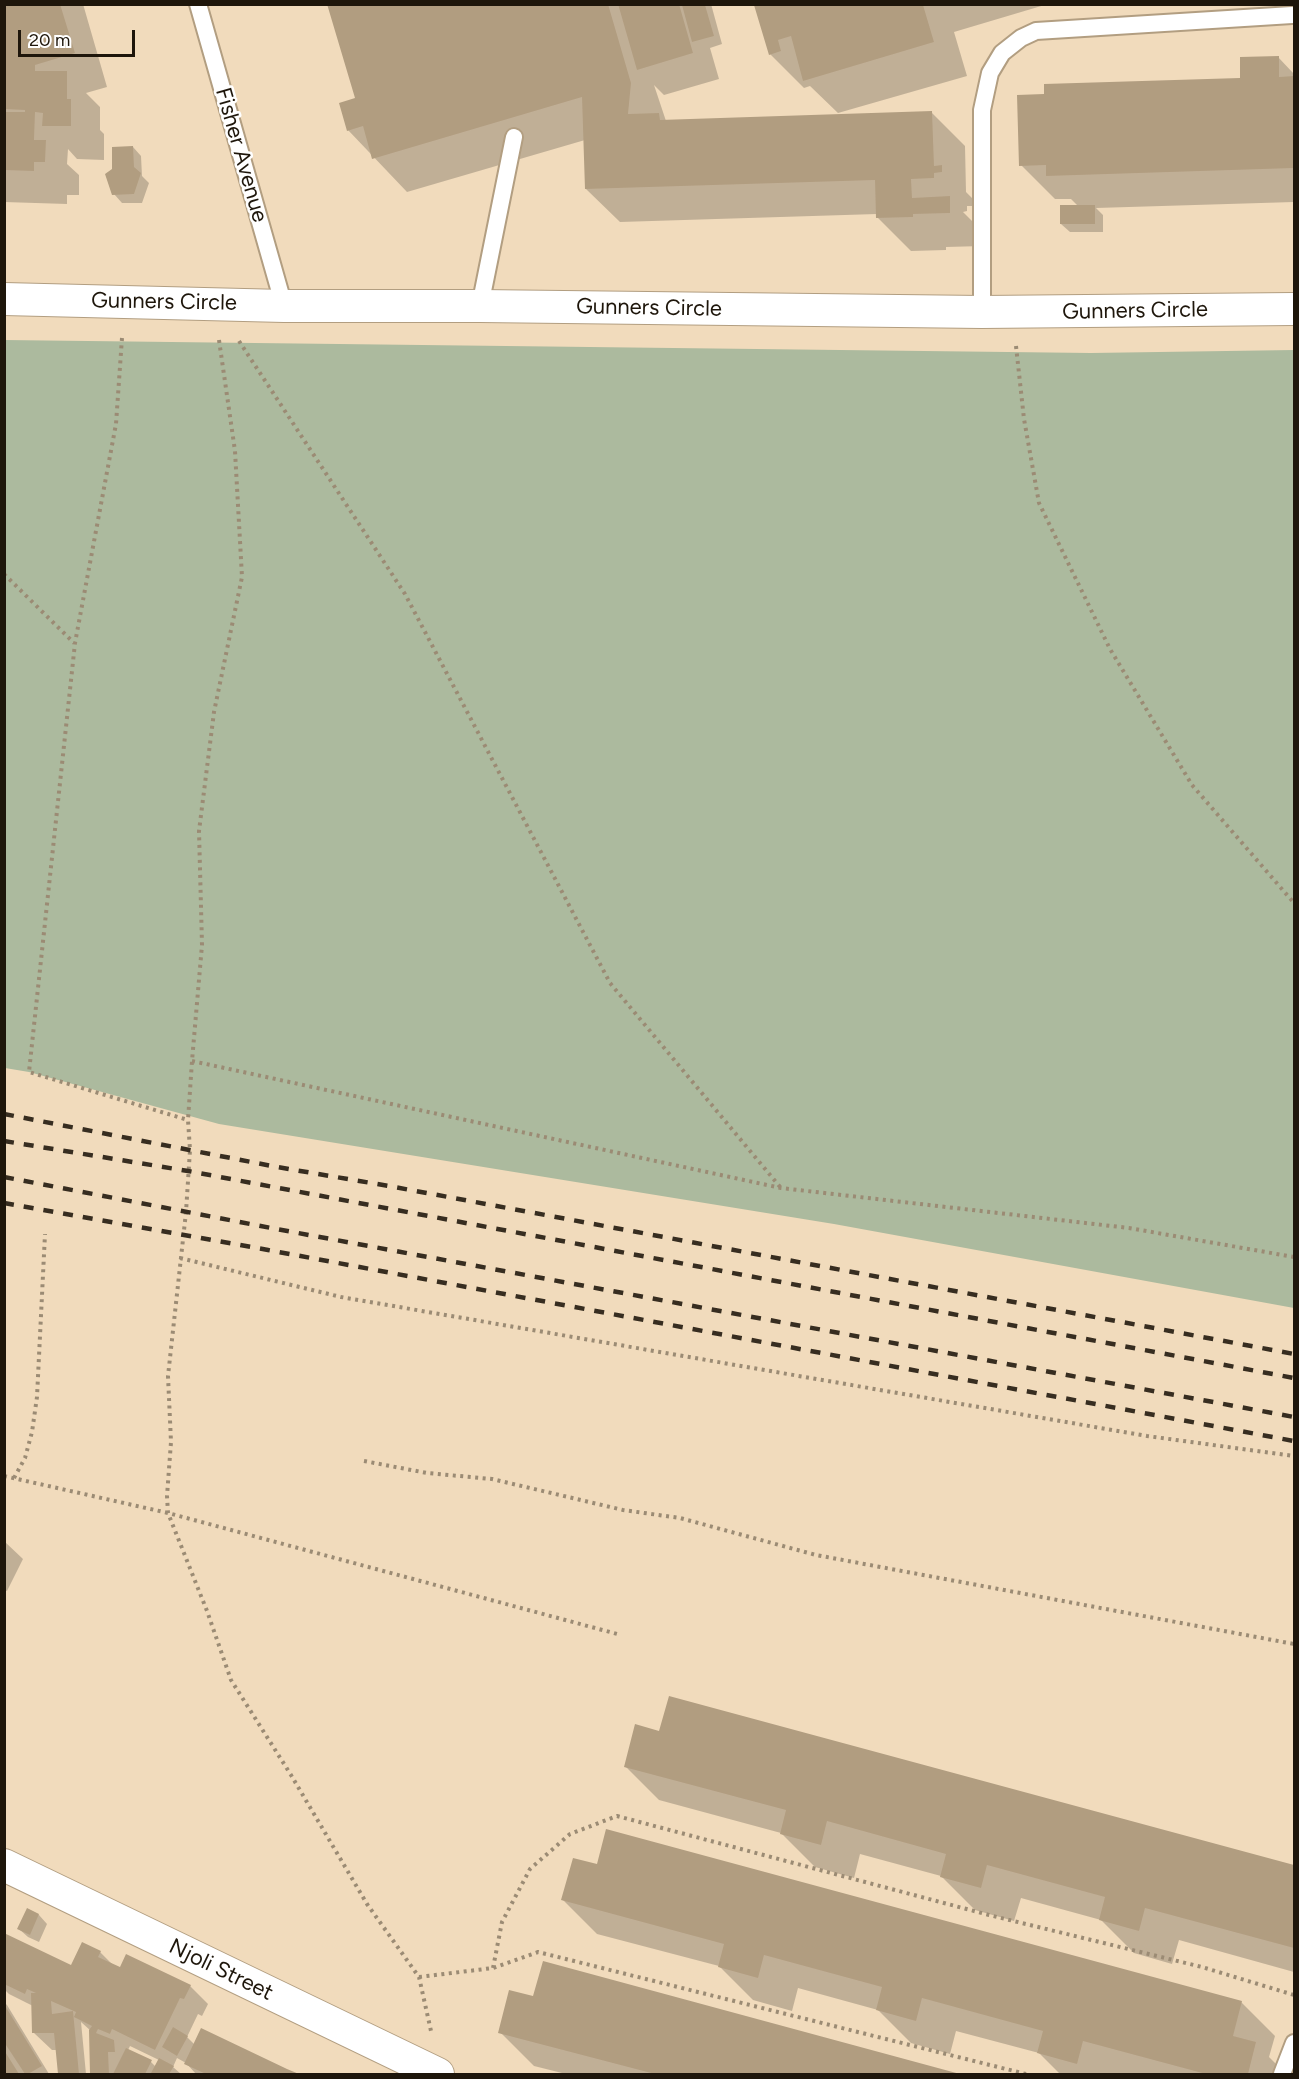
<!DOCTYPE html>
<style>
body{margin:0}
#map{position:relative;width:1299px;height:2079px;overflow:hidden;background:#f1dbbc;font-family:Figtree,sans-serif}
canvas{display:block}
.frame{position:absolute;inset:0;border:6px solid #1e160b;pointer-events:none}
.scale{position:absolute;left:18px;top:30px;width:117px;height:27px;box-sizing:border-box;border:3px solid #1e160b;border-top:0;padding-left:8px;font-size:18px;line-height:21px;white-space:nowrap;color:#1e160b;-webkit-text-stroke:4px #fff;paint-order:stroke}
</style>
<div id="map">
<canvas width="1299" height="2079"></canvas>
<div class="frame"></div>
<div class="scale">20 m</div>
</div>
<script>
const ctx = document.querySelector('canvas').getContext('2d');
ctx.lineJoin = 'round';
function fillPath(path, color) {
  ctx.fillStyle = color;
  ctx.fill(path, 'evenodd');
}
function shape(rows) {
  const path = new Path2D();
  for (const r of rows) {
    path.moveTo(r[0], r[1]);
    for (let i = 2; i < r.length; i += 2) path.lineTo(r[i], r[i + 1]);
  }
  return path;
}
function strokePath(path, color, width, dash) {
  ctx.strokeStyle = color;
  ctx.lineWidth = width;
  ctx.lineCap = dash ? 'butt' : 'round';
  ctx.setLineDash(dash || []);
  ctx.stroke(path);
}
function drawText(font, color, halo, rows, align = 'center') {
  ctx.font = font + ' Figtree,sans-serif';
  ctx.lineWidth = 5;
  ctx.setLineDash([]);
  ctx.textBaseline = 'middle';
  ctx.strokeStyle = halo;
  ctx.fillStyle = color;
  for (const [text, x, y, turn = 0] of rows) {
    ctx.save();
    ctx.translate(x, y);
    ctx.rotate((+turn || 0) * Math.PI / 180);
    ctx.textAlign = isNaN(turn) ? turn : align;
    if (halo) ctx.strokeText(text, 0, 0);
    ctx.fillText(text, 0, 0);
    ctx.restore();
  }
}
fillPath(shape([
 [4,340,1091,353,1294,350,1294,1308,834,1224,219,1124,29,1072,5,1068]
]), '#acba9e');
fillPath(shape([
 [4,4,83,4,107,87,86,93,100,107,100,130,104,134,104,160,77,159,68,149,67,164,79,175,79,195,67,195,67,204,4,202],
 [329,4,711,4,722,44,710,48,719,79,664,95,654,85,666,121,931,112,965,146,966,192,975,201,975,206,967,206,967,211,963,212,983,232,983,246,946,247,946,250,911,251,877,217,877,214,620,222,586,189,585,140,407,192,348,130,356,99],
 [756,4,1048,4,954,32,967,76,838,113,810,86,804,88,770,54],
 [1278,57,1294,74,1294,202,1096,208,1103,215,1103,232,1070,232,1061,224,1079,207,1071,199,1055,199,1021,165,1242,79],
 [133,147,141,156,142,176,149,183,142,203,122,203,114,194,114,169],
 [4,1541,23,1559,7,1591,4,1590],
 [670,1698,1294,1866,1294,1972,1179,1940,1172,1964,1134,1953,1101,1920,1021,1898,1014,1921,975,1910,941,1876,860,1854,854,1878,815,1867,781,1833,659,1800,626,1767,660,1733],
 [563,1900,1241,2002,1275,2036,1269,2057,1286,2074,1060,2074,1039,2053,956,2031,950,2054,911,2043,878,2010,798,1988,792,2011,753,2000,719,1966,597,1934],
 [27,1910,39,1915,47,1924,39,1942,28,1937,19,1929],
 [4,1934,71,1967,100,1952,114,1966,190,1986,208,2004,202,2016,198,2014,187,2037,195,2045,202,2030,296,2074,196,2074,186,2063,177,2058,173,2067,181,2074,92,2074,91,2031,81,2022,86,2074,60,2074,57,2050,52,2050,34,2033,33,2006,9,1994,4,1989],
 [130,2046,159,2060,156,2067,151,2062,128,2050],
 [544,1963,957,2074,566,2074,534,2066,500,2032,534,1998],
 [4,2002,7,2005,49,2074,4,2074]
]), '#0003');
fillPath(shape([
 [4,4,60,4,75,53,35,65,35,71,67,71,67,99,71,99,71,126,42,126,43,113,35,112,34,140,46,140,45,162,34,162,34,171,4,170,4,112,25,112,25,110,4,109],
 [327,4,608,4,631,83,628,114,659,113,660,120,932,111,934,166,942,165,942,172,934,173,934,178,911,179,912,198,950,196,950,213,913,214,913,217,876,218,875,180,585,189,582,97,372,159,363,126,347,131,339,103,355,98],
 [618,4,679,4,693,53,637,70],
 [682,5,705,5,714,36,692,42],
 [754,5,923,5,934,42,803,81,791,36,778,40,781,51,769,55],
 [1279,56,1279,77,1294,76,1294,168,1046,176,1046,165,1019,166,1017,95,1044,94,1044,84,1240,78,1240,57],
 [133,146,134,167,141,173,134,194,112,195,105,174,112,169,112,147],
 [1060,205,1095,205,1095,224,1060,224],
 [669,1696,1294,1865,1294,1948,1145,1908,1139,1931,1099,1920,1105,1897,987,1865,981,1888,940,1877,946,1854,827,1821,821,1845,780,1834,786,1810,624,1767,635,1724,659,1731],
 [606,1829,1242,2001,1233,2036,1256,2042,1248,2074,1206,2074,1083,2041,1077,2064,1037,2053,1043,2031,922,1998,916,2021,876,2010,882,1987,764,1955,758,1978,718,1967,724,1944,561,1900,573,1858,597,1864],
 [27,1908,39,1914,30,1935,17,1929],
 [4,1933,71,1965,82,1942,101,1951,98,1957,120,1967,126,1954,191,1985,184,1999,180,1998,155,2050,112,2029,110,2034,98,2029,96,2033,114,2040,115,2052,108,2052,109,2074,90,2074,89,2030,92,2026,74,2017,76,2012,51,2001,52,2014,73,2011,79,2074,58,2074,54,2033,32,2033,31,1993,36,1993,27,1989,25,1994,4,1984],
 [543,1961,960,2074,655,2074,498,2033,509,1990,533,1996],
 [4,2004,42,2066,28,2074,25,2074,4,2042],
 [173,2027,188,2036,177,2056,162,2047],
 [201,2028,287,2069,299,2074,206,2074,184,2064],
 [126,2048,152,2060,145,2074,113,2074],
 [4,2050,19,2074,4,2074],
 [159,2058,174,2066,169,2074,151,2073]
]), '#b19d80');
const lane = shape([
 [198,4,284,306],
 [480,306,514,137],
 [982,312,982,110,990,73,1002,53,1021,38,1036,31,1292,15],
 [1282,2074,1294,2043]
]);
const street = shape([
 [4,299,284,306,480,306,982,312,1294,309],
 [4,1865,438,2074]
]);
strokePath(lane, '#b29e81', 20);
strokePath(street, '#b29e81', 34);
strokePath(shape([
 [122,338,116,424,75,643,29,1072,188,1120],
 [219,340,235,451,242,577,214,712,199,831,202,945,192,1061,188,1120,190,1150,186,1212,168,1376,171,1442,167,1496,168,1513,207,1611,231,1680,291,1775,367,1904,419,1977,431,2031],
 [239,341,405,594,610,983,781,1188],
 [1016,346,1024,419,1039,503,1110,649,1192,785,1294,903],
 [4,574,74,643],
 [192,1061,781,1188,1129,1228,1294,1257],
 [180,1258,341,1297,1147,1436,1294,1456],
 [364,1461,427,1473,492,1479,623,1510,680,1518,816,1555,1294,1644],
 [4,1476,168,1513,621,1635],
 [14,1478,25,1458,32,1432,37,1397,45,1234],
 [493,1968,502,1922,530,1869,570,1834,617,1816,989,1915,1202,1967,1294,1995],
 [419,1977,493,1968,538,1952,1026,2074]
]), '#9b8b74', 4, [3, 4.5]);
strokePath(lane, '#fff', 16);
strokePath(street, '#fff', 32);
strokePath(shape([
 [4,1114,277,1167,389,1186,1294,1354],
 [4,1141,188,1171,1294,1378],
 [4,1177,271,1228,1294,1417],
 [4,1203,268,1250,1294,1441]
]), '#372d20', 4.5, [10, 10]);
drawText('22px', '#1e160b', '#fff', [
 ["Fisher Avenue",241,155,74],
 ["Gunners Circle",164,302,1],
 ["Gunners Circle",649,308,1],
 ["Gunners Circle",1135,311,-1],
 ["Njoli Street",221,1970,26]
]);
</script>
